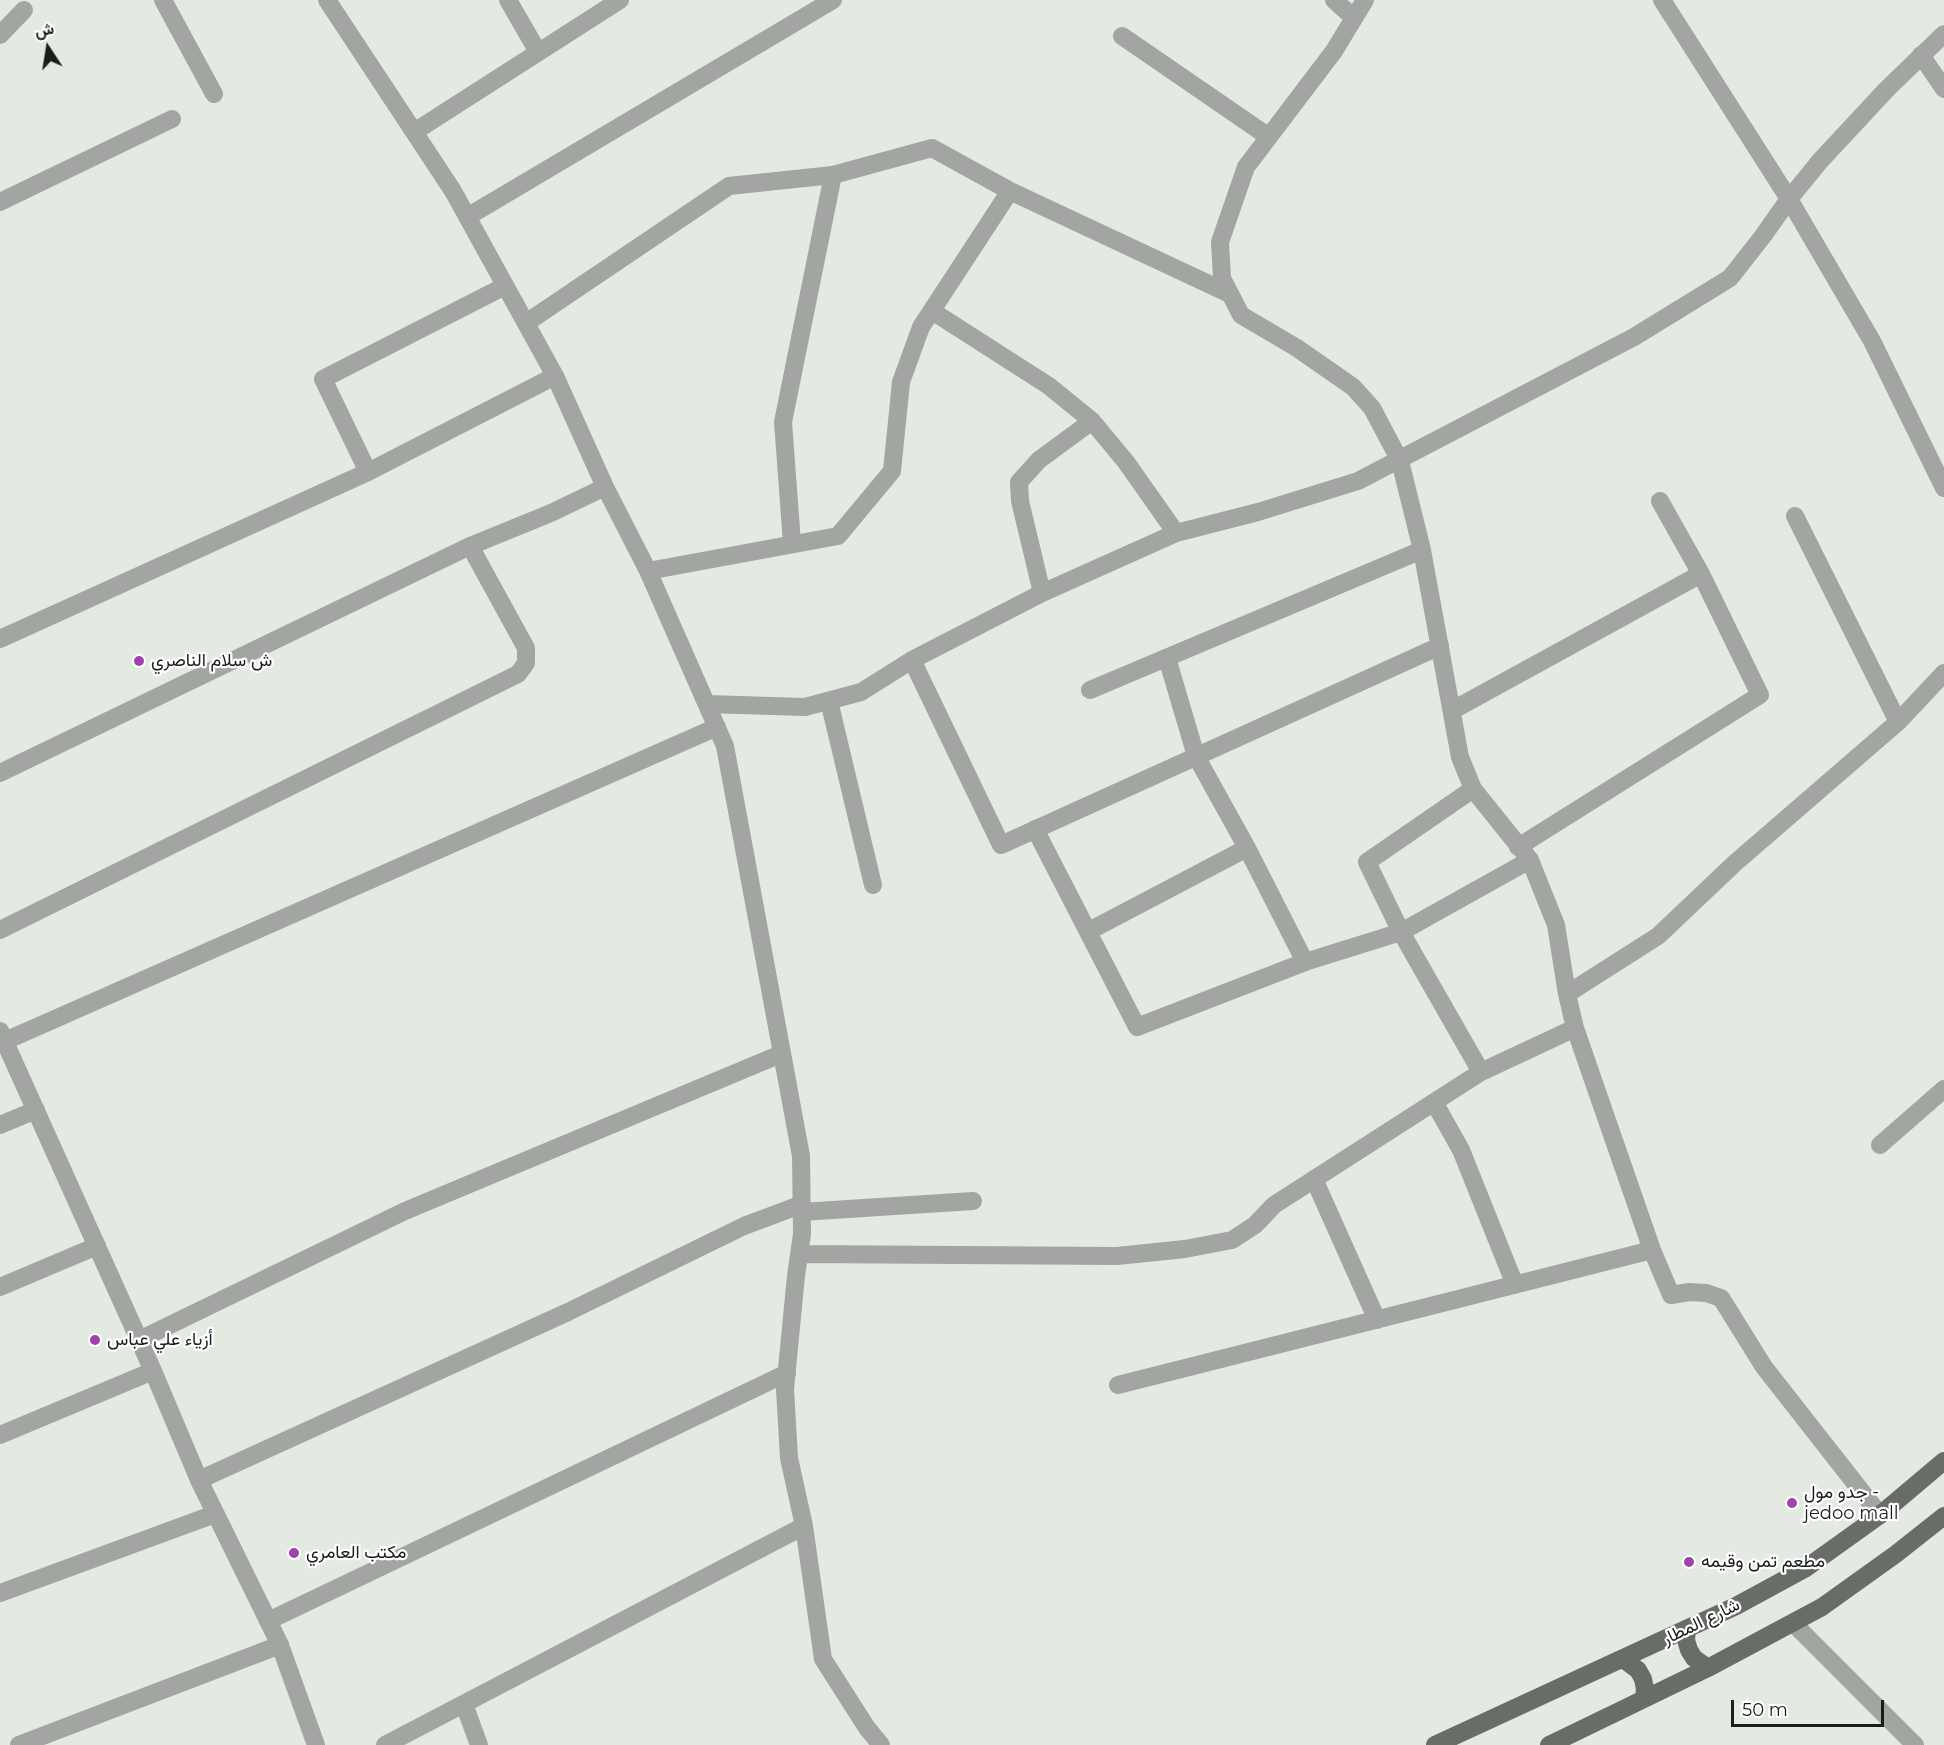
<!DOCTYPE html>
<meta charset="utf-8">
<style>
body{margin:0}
#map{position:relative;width:1944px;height:1745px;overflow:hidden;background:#e3eae2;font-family:Montserrat,Vazirmatn,sans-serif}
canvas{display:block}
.north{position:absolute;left:18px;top:18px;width:60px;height:60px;-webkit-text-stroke:4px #fff;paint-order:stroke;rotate:348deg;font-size:16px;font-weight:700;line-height:24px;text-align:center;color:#1a1d1a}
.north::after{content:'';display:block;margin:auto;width:21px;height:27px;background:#1a1d1a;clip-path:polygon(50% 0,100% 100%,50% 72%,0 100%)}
.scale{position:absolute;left:1731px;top:1700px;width:153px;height:27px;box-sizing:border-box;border:3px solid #1a1d1a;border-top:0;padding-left:8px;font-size:18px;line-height:21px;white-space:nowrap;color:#1a1d1a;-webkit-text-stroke:4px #fff;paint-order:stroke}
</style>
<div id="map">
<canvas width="1944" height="1745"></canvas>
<div class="north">ش</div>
<div class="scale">50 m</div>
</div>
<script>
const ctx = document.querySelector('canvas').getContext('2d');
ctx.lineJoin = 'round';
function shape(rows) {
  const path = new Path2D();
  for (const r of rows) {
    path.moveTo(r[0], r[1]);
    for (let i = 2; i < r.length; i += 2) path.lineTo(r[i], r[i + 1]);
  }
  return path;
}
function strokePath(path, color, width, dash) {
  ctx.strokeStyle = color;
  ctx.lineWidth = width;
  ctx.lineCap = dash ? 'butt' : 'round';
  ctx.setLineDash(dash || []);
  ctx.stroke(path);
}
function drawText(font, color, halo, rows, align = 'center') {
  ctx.font = font + ' Montserrat,Vazirmatn,sans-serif';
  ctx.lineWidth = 4.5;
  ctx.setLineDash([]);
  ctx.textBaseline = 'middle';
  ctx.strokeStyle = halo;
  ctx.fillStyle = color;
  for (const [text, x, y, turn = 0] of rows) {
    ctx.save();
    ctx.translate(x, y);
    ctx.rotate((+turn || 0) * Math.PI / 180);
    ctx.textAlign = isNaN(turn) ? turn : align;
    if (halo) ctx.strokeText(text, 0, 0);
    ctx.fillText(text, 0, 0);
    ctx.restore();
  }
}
strokePath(shape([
 [163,0,214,94],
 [327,0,453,191,555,376,605,487,648,571,725,746,801,1156,802,1234,796,1276,785,1389,789,1458,804,1526,823,1659,867,1728,881,1745],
 [508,0,538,52],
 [1334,0,1354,18],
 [1365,0,1334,51,1246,167,1220,242,1222,278,1241,315,1297,348,1353,387,1372,408,1400,461,1422,550,1460,757,1473,789,1530,860,1556,925,1567,994,1575,1028,1652,1250,1671,1295,1689,1292,1706,1293,1721,1298,1764,1367,1880,1515],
 [1662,0,1789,199,1872,341,1944,488],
 [0,35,24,10],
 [1122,36,1269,137],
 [1921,55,1944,89],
 [414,132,620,0],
 [0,202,172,119],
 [467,217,833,0],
 [932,311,1049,386,1092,421,1126,462,1176,533],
 [526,323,729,186,833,175],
 [368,472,323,379,505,286],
 [1795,516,1898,722],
 [792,543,783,422,833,175,932,148,1010,191,1230,294],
 [648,571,838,536,892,471,901,382,921,327,1010,191],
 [1042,593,1020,501,1019,482,1039,460,1092,421],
 [0,639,368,472,555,376],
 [1167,658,1196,756,1247,848,1305,962],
 [912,660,1001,845,1440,646],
 [1090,690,1422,550],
 [829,701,873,885],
 [707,704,805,707,861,692,912,660,1042,593,1176,533,1258,512,1358,481,1634,337,1730,278,1763,236,1789,199,1820,161,1887,89,1944,34],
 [1453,710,1701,574],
 [0,773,470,546,551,513,605,487],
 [1473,789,1367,862,1401,932,1481,1072],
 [1035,829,1137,1027,1305,962,1401,932,1530,860],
 [1518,847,1760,695,1701,574,1660,501],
 [0,930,518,674,526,663,526,648,470,546],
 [1089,931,1247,848],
 [1567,994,1658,936,1735,863,1898,722,1944,673],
 [5,1041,717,727],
 [1434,1102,1461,1150,1515,1285],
 [0,1125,36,1110],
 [1880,1145,1944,1089],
 [1314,1179,1377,1320],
 [801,1212,973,1201],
 [799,1254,1117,1256,1185,1249,1232,1240,1255,1225,1274,1205,1481,1072,1575,1028],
 [0,1287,97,1246],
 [139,1340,405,1211,781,1054],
 [1118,1385,1652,1250],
 [0,1435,153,1371],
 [199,1480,568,1312,744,1226,800,1205],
 [0,1593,215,1514],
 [268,1621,787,1373],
 [1793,1623,1915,1745],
 [464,1704,479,1745],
 [19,1745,280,1645],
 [385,1745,804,1526]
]), '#a2a5a1', 18);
strokePath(shape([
 [0,1031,153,1371,199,1480,280,1645,316,1745]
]), '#a2a5a1', 18);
strokePath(shape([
 [1687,1629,1686,1640,1689,1650,1694,1658,1708,1668],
 [1623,1659,1638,1670,1643,1679,1645,1689,1644,1699],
 [1435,1745,1736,1606,1806,1568,1880,1515,1944,1461],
 [1549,1745,1708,1668,1822,1607,1896,1554,1944,1516]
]), '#686d67', 18);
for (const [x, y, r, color] of [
 [139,661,6,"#9f42ac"],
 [95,1340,6,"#9f42ac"],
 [1792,1503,6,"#9f42ac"],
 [294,1553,6,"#9f42ac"],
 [1689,1562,6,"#9f42ac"]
]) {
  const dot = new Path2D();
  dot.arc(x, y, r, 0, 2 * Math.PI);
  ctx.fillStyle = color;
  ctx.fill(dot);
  strokePath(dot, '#fff', 2);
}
drawText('18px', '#1a1d1a', '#fff', [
 ["ش سلام الناصري",151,661],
 ["أزياء علي عباس",107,1340],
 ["جدو مول -",1804,1493],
 ["jedoo mall",1804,1514],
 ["مكتب العامري",306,1553],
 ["مطعم تمن وقيمه",1701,1562]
], 'left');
drawText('18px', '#1a1d1a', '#fff', [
 ["شارع المطار",1701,1622,-26]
]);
</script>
